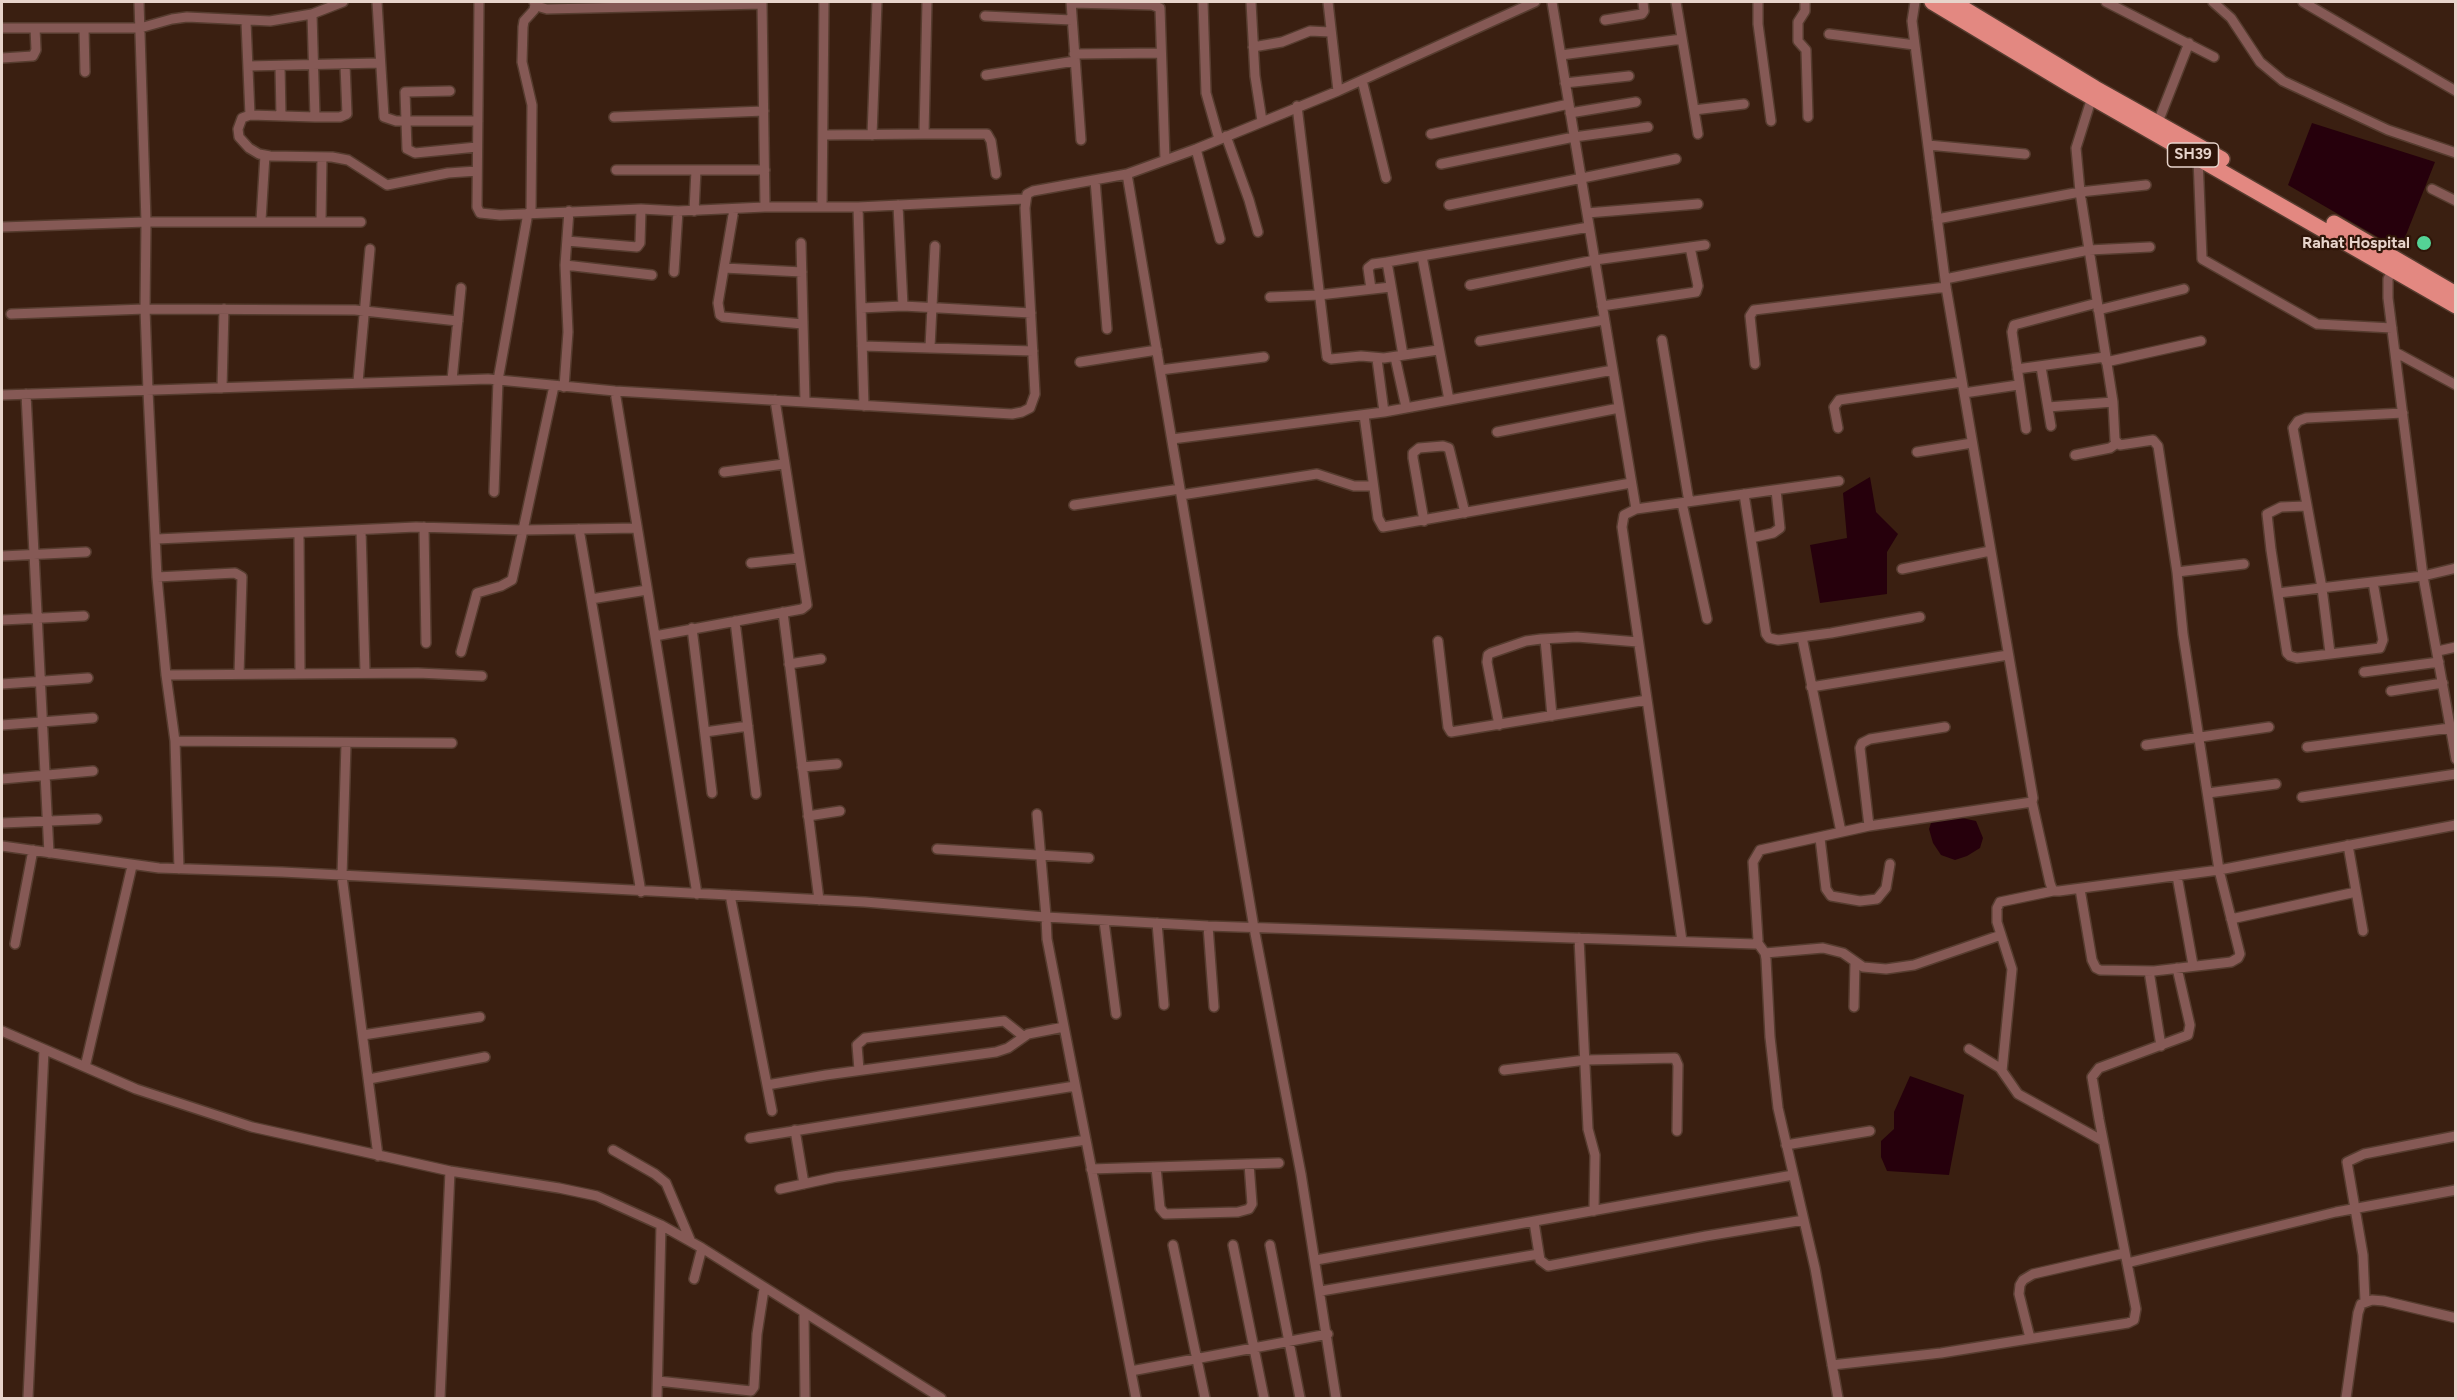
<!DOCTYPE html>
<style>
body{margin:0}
#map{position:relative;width:2457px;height:1400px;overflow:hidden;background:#3a1f11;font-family:Figtree,sans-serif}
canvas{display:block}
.frame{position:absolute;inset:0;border:3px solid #e7d4cb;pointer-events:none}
</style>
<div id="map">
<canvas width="2457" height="1400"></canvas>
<div class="frame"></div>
</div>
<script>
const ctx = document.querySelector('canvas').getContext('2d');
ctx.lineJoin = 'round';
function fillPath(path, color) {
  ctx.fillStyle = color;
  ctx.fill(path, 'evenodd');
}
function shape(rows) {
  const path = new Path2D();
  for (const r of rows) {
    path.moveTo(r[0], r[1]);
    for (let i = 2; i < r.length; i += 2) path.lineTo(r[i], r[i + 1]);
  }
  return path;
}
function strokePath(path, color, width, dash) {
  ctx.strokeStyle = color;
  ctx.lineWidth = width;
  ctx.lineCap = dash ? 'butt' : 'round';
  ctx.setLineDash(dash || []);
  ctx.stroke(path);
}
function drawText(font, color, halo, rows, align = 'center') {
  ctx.font = font + ' Figtree,sans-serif';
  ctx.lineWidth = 4.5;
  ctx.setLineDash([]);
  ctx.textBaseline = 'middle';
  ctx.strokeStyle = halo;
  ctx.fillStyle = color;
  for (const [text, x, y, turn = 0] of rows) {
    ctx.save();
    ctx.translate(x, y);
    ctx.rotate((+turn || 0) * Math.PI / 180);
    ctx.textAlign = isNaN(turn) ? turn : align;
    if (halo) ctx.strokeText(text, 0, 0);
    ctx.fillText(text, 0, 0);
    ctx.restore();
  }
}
fillPath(shape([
 [2312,123,2435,162,2400,250,2288,185],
 [1870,477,1876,512,1898,534,1887,552,1887,594,1820,603,1810,545,1847,538,1843,493],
 [1953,816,1976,821,1983,838,1980,848,1967,856,1955,860,1941,855,1933,843,1929,829,1932,820],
 [1910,1076,1964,1095,1949,1175,1887,1171,1881,1157,1881,1141,1894,1129,1894,1112]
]), '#26000c');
const street = shape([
 [139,2,146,222,145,309,148,391,157,577,166,675,175,741,179,869],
 [377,2,384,117,396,121,478,121],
 [479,2,477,207,480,213,500,215,641,209,678,211,765,207],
 [534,2,540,7,547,9,762,4],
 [762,2,765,207,858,207,1024,199],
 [1071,2,1081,140],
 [1203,2,1206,93,1219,139],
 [1251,2,1255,76,1262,121],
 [1328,2,1338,91],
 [1552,2,1636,509,1839,481],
 [1676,2,1698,134],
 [1758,2,1758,24,1771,121],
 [1805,2,1805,11,1798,22,1798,41,1806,50,1808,117],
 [2106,2,2214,57],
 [2213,2,2231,18,2260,62,2283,81,2388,130,2456,153],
 [2303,2,2456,91],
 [1072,3,1152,5,1160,8,1165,160],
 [985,16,1072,20],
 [1605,20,1642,14,1644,11,1643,2],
 [246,22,250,115,242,118,238,129,239,137,249,148,259,154,270,156,332,157,348,160,387,185,448,173,477,171],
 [2,28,140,28,172,19,187,17,270,21,312,14,343,2],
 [84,28,85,72],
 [1829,34,1915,45],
 [1253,47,1282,42,1310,31,1330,32],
 [1074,54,1161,53],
 [1561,55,1682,39],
 [2,58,33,56,36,50,35,28],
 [248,66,380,63],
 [280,66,281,116],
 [986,75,1075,61],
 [1362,80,1386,178],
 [1565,83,1629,76],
 [450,91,405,92,407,149,415,153,477,147],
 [1297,106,1327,357,1331,359,1361,356,1384,358,1438,350],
 [1694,110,1744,104],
 [1570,113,1636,102],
 [250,115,315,117,312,14],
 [315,117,340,117,347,114,345,65],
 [614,117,764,111],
 [2158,122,2189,43],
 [924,134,987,134,991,141,996,174],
 [1431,134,1569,104],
 [823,135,924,134,927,2],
 [872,135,877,2],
 [1226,136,1249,200,1258,232],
 [1928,145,2025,154],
 [1196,149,1220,239],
 [2198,158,2202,259,2317,324,2392,328],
 [1441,164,1574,137,1648,127],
 [616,170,765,170],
 [1127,174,1254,928,1301,1174,1336,1398],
 [1095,180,1107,329],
 [2432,189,2456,201],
 [898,205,903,306,1031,313],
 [1449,205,1676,159],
 [822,207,824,2],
 [858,207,864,406],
 [734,209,718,303,720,315,723,317,803,324],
 [694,211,696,170],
 [531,213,532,105,522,62,523,27,524,21,534,10,535,4],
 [1587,213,1698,204],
 [1937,219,2080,192,2146,185],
 [261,220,265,155],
 [321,221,322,157],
 [2,227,146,222,361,222],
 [567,241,637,247,640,243,641,209],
 [801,243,805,402],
 [1422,256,1449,400],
 [565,265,652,275],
 [2394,267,2388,279,2388,298,2423,576,2456,759],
 [724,268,802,272],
 [674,272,678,211],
 [1945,279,2089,250,2150,247],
 [1470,285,1595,260,1705,245],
 [1371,289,1368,268,1373,264,1387,262],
 [1270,297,1319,295,1391,287],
 [1602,306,1696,292,1698,286,1690,247],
 [861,308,903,306],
 [2098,310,2184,289],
 [11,314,145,309,355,310,458,321],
 [1662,340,1689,502],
 [1480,341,1604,320],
 [862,346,1033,351],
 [930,347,935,246],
 [2395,352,2456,385],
 [1403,355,1387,262,1589,227],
 [1395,357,1406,407],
 [1377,359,1384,412],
 [1080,362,1157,350],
 [2106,362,2201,341],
 [1755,364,1750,316,1754,310,1946,287],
 [2041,367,2051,426],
 [2017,369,2105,357],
 [1160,370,1264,357],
 [452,380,461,288],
 [358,382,370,249],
 [564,387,568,332,565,265,569,211],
 [222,388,224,309],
 [615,391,697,894],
 [1964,393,2018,385],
 [26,394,49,853],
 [2,395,488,379,615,391,1012,414,1022,412,1030,408,1035,394,1025,208,1027,194,1033,191,1127,174,1196,149,1338,91,1535,2],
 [2048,407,2113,402],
 [1364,415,1378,518,1383,527,1631,483],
 [1838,428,1834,407,1839,400,1962,382],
 [2026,429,2012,332,2014,325,2097,303],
 [1497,432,1619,408],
 [1172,439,1384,412,1613,370],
 [1917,452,1972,443],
 [2075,455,2110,448,2117,443],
 [724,472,784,464],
 [494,492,498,380,528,213],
 [1744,494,1766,634,1769,638,1778,640,1831,633,1920,617],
 [1181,495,1317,474,1354,486,1373,486],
 [1682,503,1707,619],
 [1074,505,1180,489],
 [2306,506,2281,507,2267,514,2271,550,2287,653,2290,656,2297,658,2380,648,2383,640,2373,582],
 [1636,509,1624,515,1622,527,1682,941],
 [1424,521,1413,458,1413,453,1419,448,1443,446,1449,448,1465,513],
 [424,527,426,643],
 [579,529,591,599],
 [361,530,365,672],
 [299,533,300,673],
 [1751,538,1773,533,1780,528,1776,490],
 [157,539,416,527,523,530,554,386],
 [2,556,86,552],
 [751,563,799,558],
 [1902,569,1990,551],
 [2177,572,2244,564],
 [157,577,235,573,242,577,239,674],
 [2278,593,2423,576,2456,568],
 [783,612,819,900],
 [2,620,84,616],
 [735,621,756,794],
 [692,628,712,793],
 [655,636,802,609,807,605,775,400],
 [1802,637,1841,832],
 [1545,639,1552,716],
 [1438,641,1448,727,1451,732,1647,700],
 [2438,651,2456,647],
 [461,652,477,593,501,586,512,580,523,530,637,528],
 [2330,653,2322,588,2293,428,2298,421,2306,418,2403,413],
 [789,664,821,659],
 [2364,672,2439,662],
 [166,675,418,673,482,676],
 [2,684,88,678],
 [1811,687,2008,655],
 [2391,691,2443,683],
 [2,725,93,718],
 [1499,725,1487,662,1488,655,1491,653,1526,641,1541,639,1577,637,1638,642],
 [705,732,748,726],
 [175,741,452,743],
 [346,744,342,876,378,1156],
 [2146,745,2269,727],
 [2307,747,2450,728],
 [802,767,837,764],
 [2,779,93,771],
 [2208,793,2276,784],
 [2302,797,2456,774],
 [2032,802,2050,883,2053,891,2059,891,2219,870,2456,825],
 [1037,814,1046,916],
 [808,816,840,811],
 [2,823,97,819],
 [1869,826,1860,748,1862,743,1870,739,1945,727],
 [1820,838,1826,889,1831,896,1860,901,1877,899,1886,888,1890,864],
 [2348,845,2363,931],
 [2,846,159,868,282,872,865,902,1045,917],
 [937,849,1089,858],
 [2177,876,2193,965],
 [2080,889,2092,960,2096,968,2100,970,2154,971,2231,962,2238,958,2240,954,2219,870,2183,634,2177,572,2158,446,2153,440,2120,445,2115,440,2113,402,2080,192,2076,148,2093,94],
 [641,892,591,599,647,590],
 [730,895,772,1111],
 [2231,919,2356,892],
 [1104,921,1116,1014],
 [1157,923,1164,1005],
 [1208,926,1214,1007],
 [1579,938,1588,1129,1595,1155,1594,1211],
 [1757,942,1765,953,1766,959,1770,1037,1778,1108,1815,1268,1838,1398],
 [15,944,33,850],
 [1765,953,1823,948,1843,953,1863,967,1886,969,1914,965,2001,935],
 [2149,971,2161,1046],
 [1854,1007,1855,962],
 [2,1031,136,1089,252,1127,450,1171,559,1188,597,1196,661,1225,702,1248,941,1398],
 [363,1035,480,1017],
 [1969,1049,2000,1068,2018,1094,2103,1141],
 [85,1067,132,866],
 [859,1070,857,1045,865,1038,1004,1021,1023,1036],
 [1504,1070,1586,1060,1675,1058,1678,1065,1677,1131],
 [2002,1071,2012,969,1997,922,1997,908,2000,902,2053,891],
 [369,1079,485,1057],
 [767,1085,826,1075,996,1052,1008,1048,1028,1034,1064,1027],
 [795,1130,804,1184],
 [750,1138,1075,1086],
 [1786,1145,1870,1131],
 [613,1150,655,1174,666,1183,691,1242],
 [1156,1167,1160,1208,1165,1214,1238,1212,1249,1209,1252,1204,1249,1164],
 [1091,1169,1279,1163],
 [780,1189,836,1177,1086,1140],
 [1534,1222,1540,1260,1548,1266,1706,1236,1804,1220],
 [1173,1245,1205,1398],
 [1233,1245,1264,1398],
 [1270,1245,1300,1398],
 [1316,1260,1793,1175],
 [2127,1263,2336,1212,2456,1190],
 [694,1279,702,1248],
 [1321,1291,1539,1254],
 [2365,1301,2363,1255,2347,1162,2364,1154,2456,1136],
 [804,1313,805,1398],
 [2030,1338,2019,1294,2020,1285,2023,1280,2033,1274,2125,1253],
 [1832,1365,1941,1353,2128,1323,2134,1320,2136,1309,2099,1119,2092,1077,2099,1068,2188,1035,2190,1025,2177,968],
 [1131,1371,1328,1334],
 [658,1381,751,1391,754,1387,757,1334,764,1289],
 [28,1398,44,1050],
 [440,1398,450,1171],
 [657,1398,661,1225],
 [1136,1398,1047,939,1046,917,1208,926,1755,944,1758,940,1753,862,1760,850,1869,826,2032,802,2033,798,1946,287,1915,45,1912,21,1915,2],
 [2346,1398,2358,1313,2361,1304,2372,1300,2384,1301,2456,1318]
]);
const primary = shape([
 [1932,2,2072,86,2456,306],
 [1953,2,2095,88,2222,159],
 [2334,223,2456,294]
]);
strokePath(street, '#563c2f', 12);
strokePath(primary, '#563c2f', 18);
strokePath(street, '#855955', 9);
strokePath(primary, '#e38881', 15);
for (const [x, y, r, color] of [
 [2424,243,8,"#54d396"]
]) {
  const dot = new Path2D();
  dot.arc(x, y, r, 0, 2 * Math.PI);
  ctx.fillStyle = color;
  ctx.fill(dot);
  strokePath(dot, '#2f1508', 2);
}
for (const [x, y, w] of [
 [2193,155,51]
]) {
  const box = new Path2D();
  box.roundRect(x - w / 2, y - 12, w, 24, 4.5);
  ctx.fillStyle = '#2f1508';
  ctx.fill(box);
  strokePath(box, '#e7d4cb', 1.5);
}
drawText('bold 15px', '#e7d4cb', null, [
 ["SH39",2193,155]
]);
drawText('bold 16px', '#e7d4cb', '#2f1508', [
 ["Rahat Hospital",2410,243]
], 'right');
</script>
